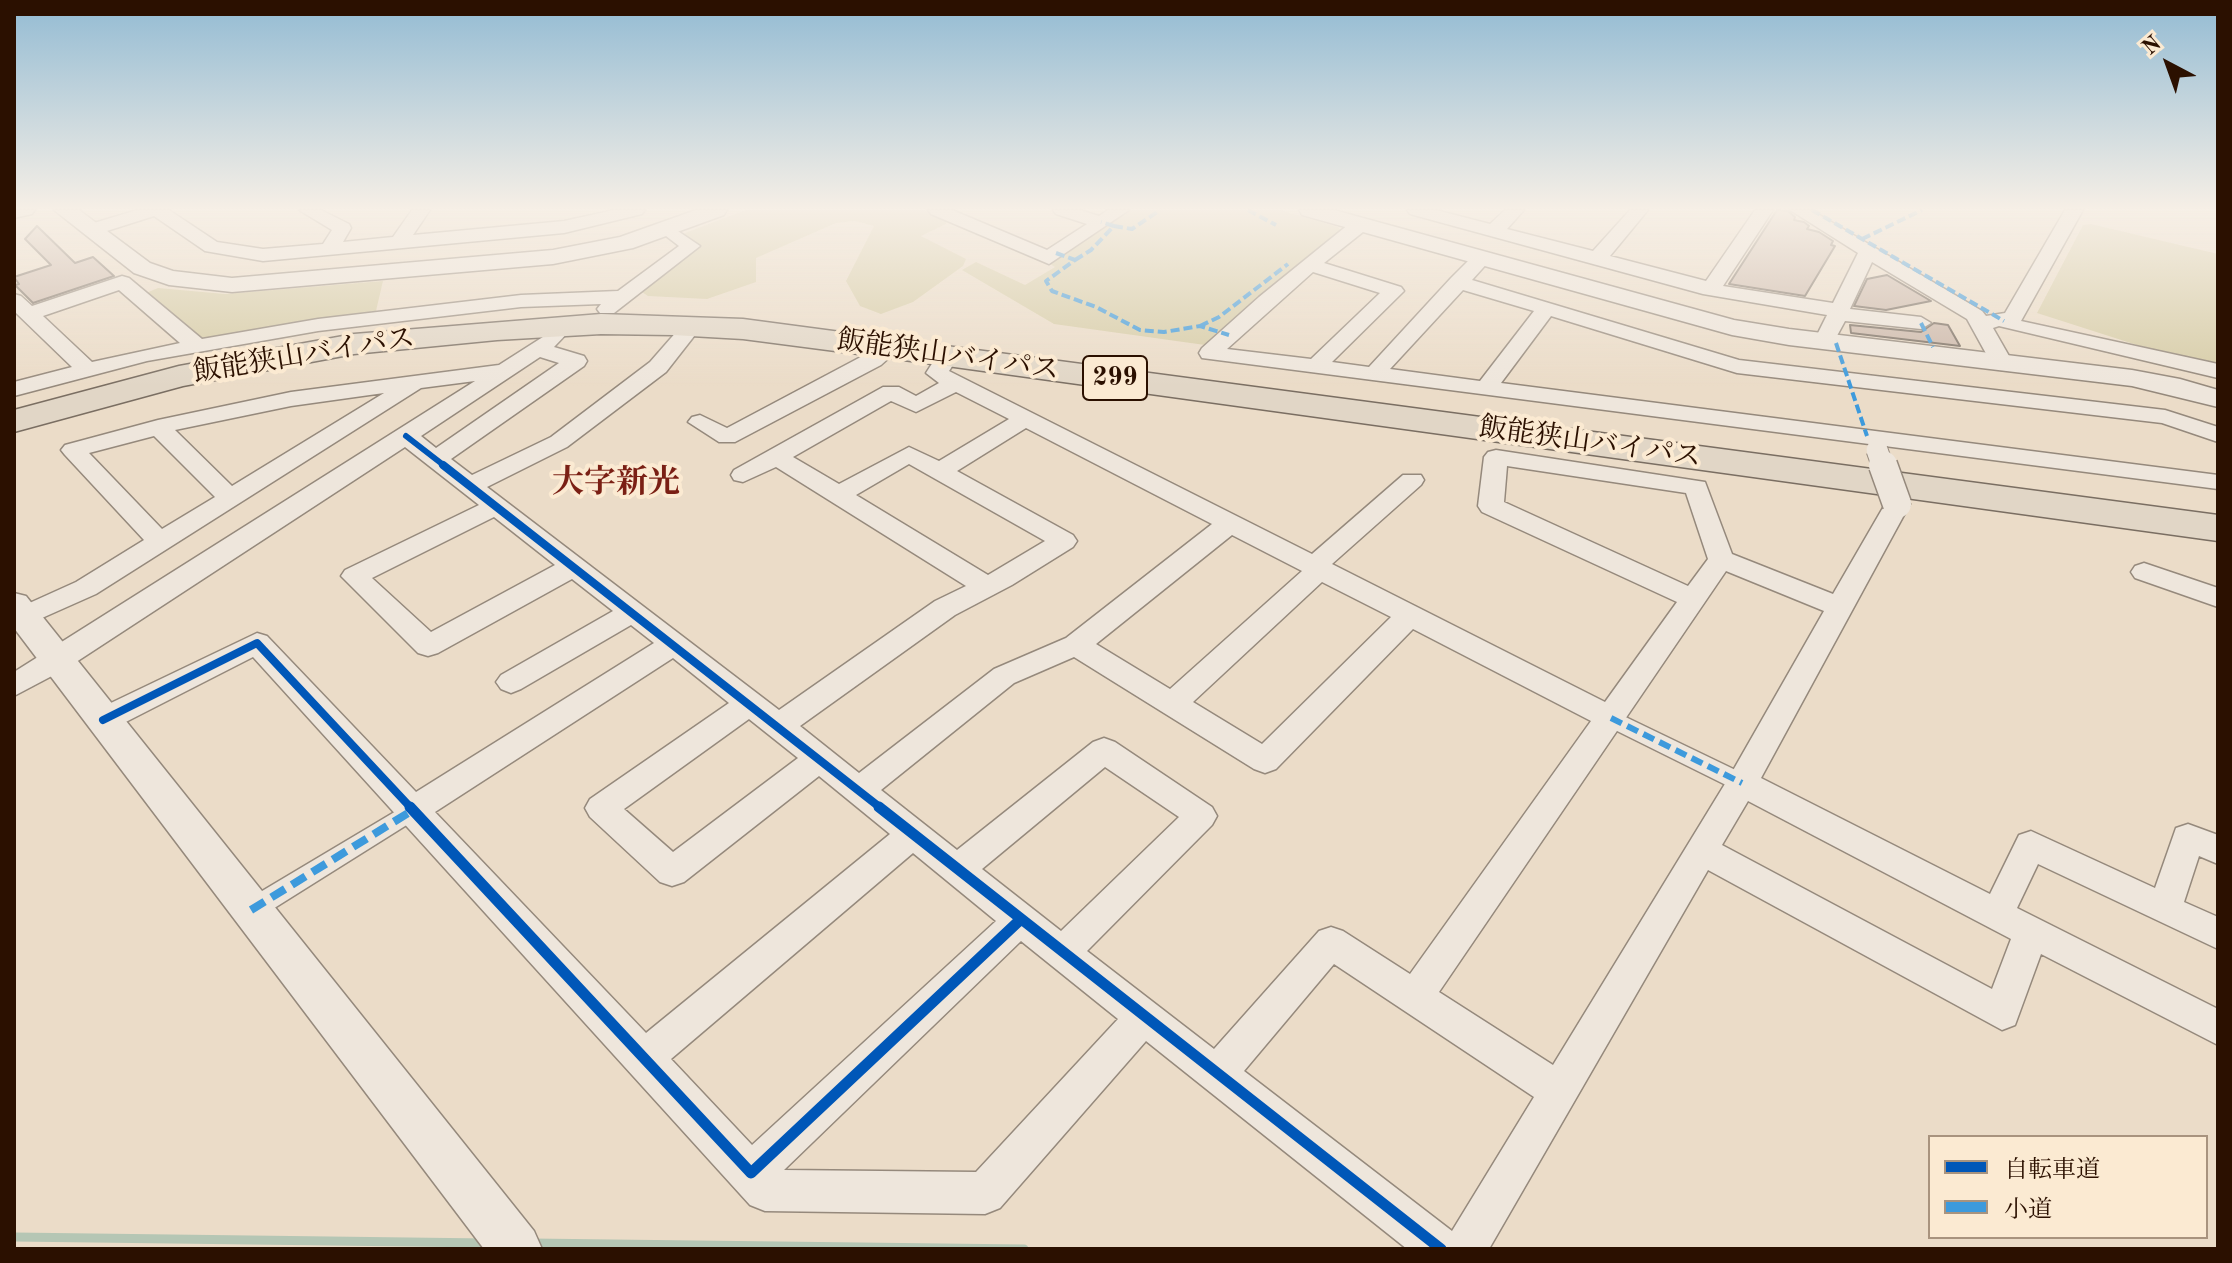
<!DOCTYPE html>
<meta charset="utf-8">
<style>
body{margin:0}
#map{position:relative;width:2232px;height:1263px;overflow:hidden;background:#ebdcc8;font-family:"Old Standard TT","Noto Serif JP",serif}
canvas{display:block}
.frame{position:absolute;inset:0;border:16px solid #2b1000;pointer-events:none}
.legend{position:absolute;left:1928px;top:1135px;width:280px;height:104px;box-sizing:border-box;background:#fbead2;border:2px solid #a8937e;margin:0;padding:10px 14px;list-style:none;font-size:24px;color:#2b1000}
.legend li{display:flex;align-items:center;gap:16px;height:40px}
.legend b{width:40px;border:2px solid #a8937e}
.north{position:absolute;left:2128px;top:24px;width:80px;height:80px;-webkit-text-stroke:6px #fbead2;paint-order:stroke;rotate:319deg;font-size:22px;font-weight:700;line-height:32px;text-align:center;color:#2b1000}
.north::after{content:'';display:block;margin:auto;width:28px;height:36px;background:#2b1000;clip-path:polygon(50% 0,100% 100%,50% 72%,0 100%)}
</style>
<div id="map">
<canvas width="2232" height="1263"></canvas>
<div class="frame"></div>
<ul class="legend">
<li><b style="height:10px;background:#0057b8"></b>自転車道</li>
<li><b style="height:10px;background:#3d9adc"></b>小道</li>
</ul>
<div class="north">N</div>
</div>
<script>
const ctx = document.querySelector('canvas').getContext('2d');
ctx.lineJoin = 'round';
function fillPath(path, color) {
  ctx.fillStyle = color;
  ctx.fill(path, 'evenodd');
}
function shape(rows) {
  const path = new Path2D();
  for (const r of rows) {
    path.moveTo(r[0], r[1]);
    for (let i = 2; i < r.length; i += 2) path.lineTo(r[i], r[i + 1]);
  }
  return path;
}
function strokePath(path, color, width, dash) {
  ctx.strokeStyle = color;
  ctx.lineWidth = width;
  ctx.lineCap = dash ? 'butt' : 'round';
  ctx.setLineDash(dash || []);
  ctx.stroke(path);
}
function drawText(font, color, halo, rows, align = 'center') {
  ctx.font = font + ' "Old Standard TT","Noto Serif JP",serif';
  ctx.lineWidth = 8;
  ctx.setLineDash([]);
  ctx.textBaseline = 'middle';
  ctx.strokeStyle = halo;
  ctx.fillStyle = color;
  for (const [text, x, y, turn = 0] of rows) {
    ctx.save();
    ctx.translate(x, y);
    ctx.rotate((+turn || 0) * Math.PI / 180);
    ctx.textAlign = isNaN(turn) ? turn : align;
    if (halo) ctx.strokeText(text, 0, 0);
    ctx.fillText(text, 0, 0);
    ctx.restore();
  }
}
fillPath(shape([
 [745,210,925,210,946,218,946,224,921,236,966,259,963,266,913,302,881,314,860,306,846,281,874,226,855,221,836,223,756,258,756,282,707,299,648,296,639,290,697,249,680,235],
 [1129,210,1280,210,1338,227,1341,230,1205,345,1054,324,962,270,976,262,1025,285,1055,267,1050,264],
 [2091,224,2218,254,2218,366,2140,346,2037,313,2083,225],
 [383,281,376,311,212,338,201,338,146,293,158,288,225,294]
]), '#d6cca6');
strokePath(shape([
 [14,1237,488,1243],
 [532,1243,1024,1249]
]), '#b5c6b4', 9);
const building = shape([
 [1777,210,1788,211,1795,217,1794,220,1804,222,1809,226,1807,229,1819,232,1833,241,1831,245,1835,246,1805,296,1729,284,1777,210],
 [37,226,75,263,93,257,114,276,33,303,15,285,19,284,14,277,51,265,25,239,37,226],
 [1887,275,1931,301,1886,310,1854,306,1867,279,1887,275],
 [1934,323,1948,325,1960,346,1851,333,1850,325,1921,332,1934,323]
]);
fillPath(building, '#ccb8aa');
strokePath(building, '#7a6e62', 2);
const pedestrian = shape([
 [1611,710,1750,777,1753,783,1750,789,1742,792,1734,789,1603,724,1600,718,1603,712,1611,710],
 [413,801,421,804,424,810,421,816,260,917,251,921,242,917,239,910,242,903,413,801]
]);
const minor = shape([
 [14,210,35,210,32,214,14,218,14,210],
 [137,210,169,210,217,242,263,249,323,244,332,230,299,210,321,210,349,224,351,228,343,242,393,237,412,210,430,210,413,235,564,221,614,210,645,210,642,214,564,233,263,261,205,251,154,216,91,236,82,230,84,226,137,210],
 [928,210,952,210,1047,250,1087,224,1056,214,1053,210,1080,210,1099,216,1108,210,1129,210,1049,264,931,214,928,210],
 [1407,210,1436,210,1490,224,1505,210,1524,210,1507,229,1593,251,1630,210,1648,210,1610,256,1706,281,1755,210,1773,210,1723,286,1833,303,1858,253,1790,210,1811,210,1982,311,1986,316,2005,313,2065,210,2083,210,2021,321,2218,364,2218,378,1999,326,1993,328,2013,363,2002,370,1994,368,1967,319,1872,262,1850,309,1921,317,1931,323,1921,329,1845,321,1832,345,1825,347,1814,341,1827,315,1703,294,1410,214,1407,210],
 [1361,218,1370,224,1368,228,1324,263,1401,287,1404,291,1332,362,1369,367,1451,278,1474,255,1481,253,1491,259,1472,280,1739,360,2165,410,2218,427,2218,442,2162,423,1737,373,1551,316,1501,383,2218,475,2218,489,1202,358,1199,353,1202,348,1259,297,1354,220,1361,218],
 [1313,272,1380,293,1311,359,1227,349,1313,272],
 [1463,290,1534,311,1480,381,1390,369,1463,290],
 [666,223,700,246,614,313,600,313,597,309,601,304,521,307,318,331,147,361,14,396,14,382,72,367,14,311,14,294,21,296,32,306,122,276,129,278,202,339,318,319,521,295,618,291,679,246,657,229,666,223],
 [119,290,180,343,92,362,43,316,119,290],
 [564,320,574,326,554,347,584,356,587,361,584,366,451,459,472,475,551,437,650,362,685,322,699,322,702,326,666,372,567,447,487,487,779,710,935,601,966,586,776,467,743,482,734,480,731,475,734,470,883,387,899,387,916,396,939,383,926,373,940,351,948,350,959,356,949,371,1312,554,1403,475,1421,475,1424,480,1421,485,1332,564,1605,702,1677,602,1482,512,1478,506,1484,457,1488,452,1496,450,1705,482,1732,554,1833,594,1888,499,1906,499,1910,504,1761,778,1990,894,2019,835,2031,831,2155,888,2176,828,2188,824,2218,835,2218,864,2199,856,2184,902,2218,917,2218,949,2038,864,2017,908,2218,1009,2218,1045,2041,954,2015,1025,2002,1030,1708,870,1489,1249,1407,1249,1146,1041,1000,1208,985,1214,765,1211,750,1205,253,657,114,728,103,731,92,728,88,720,92,712,257,633,267,636,416,792,654,643,631,625,521,689,511,693,501,689,496,682,501,675,613,611,572,579,438,653,428,656,418,653,341,576,345,570,479,505,405,447,67,668,14,696,14,672,475,381,421,388,96,594,24,626,14,624,14,610,76,582,144,540,65,455,61,450,65,445,158,420,291,392,499,365,546,335,557,322,564,320],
 [540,357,559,363,436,448,421,436,540,357],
 [956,392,1009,419,939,461,909,447,839,484,793,457,891,401,916,412,956,392],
 [384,393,232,486,175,430,291,406,384,393],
 [1026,428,1212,524,1066,638,994,669,859,773,800,726,955,615,1012,585,1073,547,1077,541,1073,535,957,471,1026,428],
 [154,436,215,497,162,529,89,453,154,436],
 [909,464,1045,541,988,575,856,495,909,464],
 [1507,466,1686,493,1708,559,1688,586,1504,502,1507,466],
 [494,517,555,565,431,632,372,578,494,517],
 [1232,535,1302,571,1170,689,1096,644,1232,535],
 [1726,571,1824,611,1731,774,1553,1065,1439,992,1726,571],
 [1322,582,1391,617,1262,744,1193,702,1322,582],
 [1413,629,1591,721,1410,974,1343,931,1331,927,1319,931,1214,1049,1087,951,1212,825,1217,816,1212,807,1115,742,1104,738,1093,742,957,850,881,790,1014,683,1074,657,1254,769,1265,773,1276,769,1413,629],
 [673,658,729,703,590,799,585,808,590,817,660,882,672,886,684,882,819,776,890,834,646,1033,435,812,673,658],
 [749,719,798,758,673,852,624,809,749,719],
 [1105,767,1179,817,1061,931,982,869,1105,767],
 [1748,801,2011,939,1992,989,1722,845,1748,801],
 [913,853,996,921,752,1145,671,1059,913,853],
 [1021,941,1118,1019,976,1172,784,1170,1021,941],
 [1334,964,1534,1097,1452,1231,1244,1071,1334,964],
 [889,342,900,348,881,365,735,442,719,442,688,422,692,417,700,415,727,428,889,342],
 [2144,563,2218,588,2218,607,2135,578,2131,572,2135,566,2144,563]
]);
const tertiary = shape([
 [54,210,79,210,150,263,173,271,232,278,553,250,620,237,696,210,727,210,724,215,633,248,553,264,232,292,169,285,134,273,54,210],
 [1299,210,1334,210,1734,320,1789,329,2132,370,2180,379,2218,390,2218,407,2132,386,1789,345,1732,335,1302,215,1299,210],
 [14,593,26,596,534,1231,542,1249,484,1249,14,628,14,593]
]);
const trunk = shape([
 [601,314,743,319,2218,515,2218,541,889,358,743,339,673,335,601,334,497,340,354,354,183,386,14,432,14,410,179,366,354,334,601,314]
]);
strokePath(pedestrian, '#95897c', 3);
strokePath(minor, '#95897c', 3);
strokePath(tertiary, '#95897c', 3);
strokePath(trunk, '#7a6e62', 3);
fillPath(pedestrian, '#eee6dc');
fillPath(minor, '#eee6dc');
fillPath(tertiary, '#eee6dc');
fillPath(trunk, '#e1d6c6');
const minorBridgeFar1 = shape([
 [1877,450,1883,467]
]);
const minorBridge = shape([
 [1883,465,1897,504]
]);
strokePath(minorBridgeFar1, '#95897c', 23, []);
strokePath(minorBridge, '#95897c', 31, []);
strokePath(minorBridgeFar1, '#eee6dc', 21);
strokePath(minorBridge, '#eee6dc', 28);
strokePath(shape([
 [1248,210,1276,225],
 [1812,210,2004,321],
 [1114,226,1132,229,1160,210],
 [1862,239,1922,210],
 [1056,253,1075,260,1046,281,1052,291,1096,307,1140,330,1164,332,1200,326,1229,335],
 [1075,260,1091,250,1114,226,1101,222],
 [1921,323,1933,347],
 [1200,326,1219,317,1288,264],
 [1836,343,1867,436]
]), '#3d9adc', 4, [9, 4]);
strokePath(shape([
 [1611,718,1742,783]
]), '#3d9adc', 6, [12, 6]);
strokePath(shape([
 [251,910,413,810]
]), '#3d9adc', 8, [16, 8]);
strokePath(shape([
 [406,436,446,467]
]), '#0057b8', 6);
strokePath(shape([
 [443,465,882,809],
 [103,720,257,643,412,809]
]), '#0057b8', 8);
strokePath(shape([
 [410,807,751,1173,1020,920],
 [879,807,1441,1249]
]), '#0057b8', 11);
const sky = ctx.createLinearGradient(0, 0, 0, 386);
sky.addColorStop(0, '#93bbd3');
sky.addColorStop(0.54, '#f6efe6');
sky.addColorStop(1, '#f6efe600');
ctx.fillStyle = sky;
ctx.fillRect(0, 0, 2232, 386);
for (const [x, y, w] of [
 [1115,378,64]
]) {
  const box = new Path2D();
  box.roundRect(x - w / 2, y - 22, w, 44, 6);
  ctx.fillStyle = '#fbead2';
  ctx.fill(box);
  strokePath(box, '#2b1000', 2);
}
drawText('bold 26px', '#2b1000', null, [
 ["299",1115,378]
]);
drawText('28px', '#2b1000', '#fbead2', [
 ["飯能狭山バイパス",304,356,-9],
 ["飯能狭山バイパス",948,356,8],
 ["飯能狭山バイパス",1590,443,8]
]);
drawText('bold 32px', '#7a1f14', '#fbead2', [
 ["大字新光",616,484]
]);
</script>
